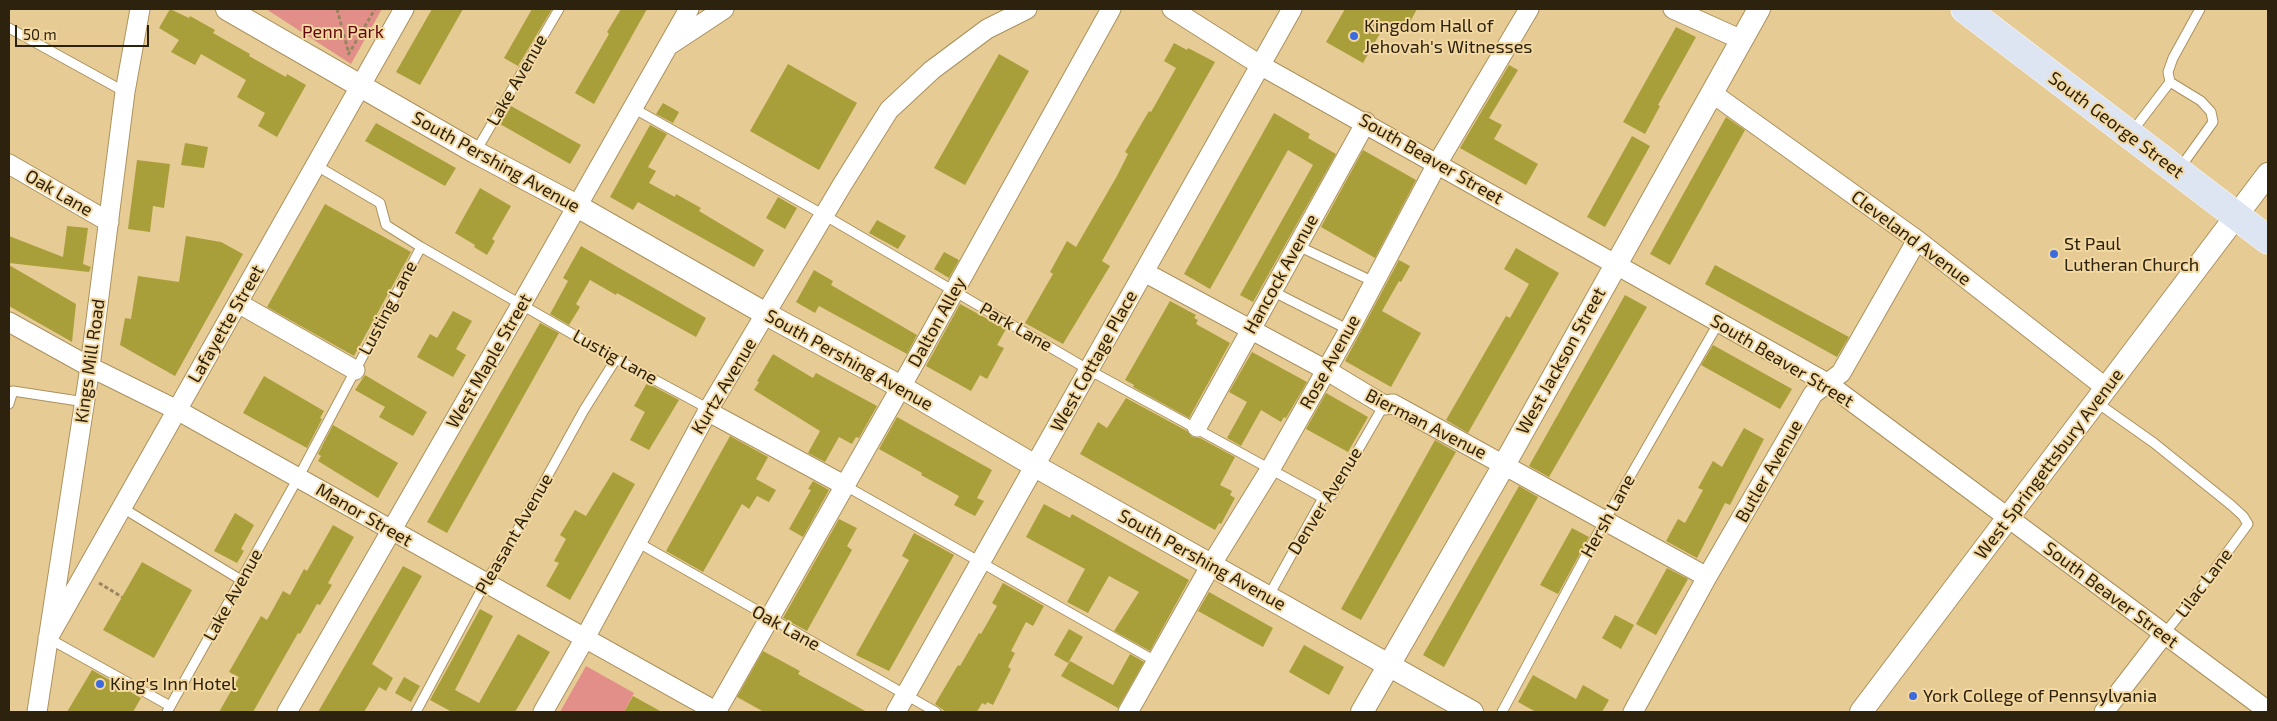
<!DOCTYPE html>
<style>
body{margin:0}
#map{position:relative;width:2277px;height:721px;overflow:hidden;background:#e6cb95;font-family:"Exo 2",sans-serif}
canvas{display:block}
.frame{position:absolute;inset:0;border:10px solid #2c220d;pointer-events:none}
.scale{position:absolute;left:15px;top:25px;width:134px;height:22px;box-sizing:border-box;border:2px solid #2c220d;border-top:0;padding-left:6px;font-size:15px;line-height:18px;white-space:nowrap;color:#2c220d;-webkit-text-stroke:4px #f3d8a2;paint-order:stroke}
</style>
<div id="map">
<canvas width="2277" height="721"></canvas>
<div class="frame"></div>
<div class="scale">50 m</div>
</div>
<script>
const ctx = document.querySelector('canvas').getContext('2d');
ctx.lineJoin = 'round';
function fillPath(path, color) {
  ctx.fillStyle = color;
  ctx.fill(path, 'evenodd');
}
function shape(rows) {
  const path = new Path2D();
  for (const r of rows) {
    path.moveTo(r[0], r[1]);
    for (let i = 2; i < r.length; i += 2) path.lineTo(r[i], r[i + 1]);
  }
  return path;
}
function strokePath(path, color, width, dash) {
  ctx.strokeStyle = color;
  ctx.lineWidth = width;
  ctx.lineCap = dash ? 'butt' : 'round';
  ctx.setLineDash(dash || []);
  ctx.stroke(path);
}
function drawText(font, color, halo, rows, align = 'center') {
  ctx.font = font + ' "Exo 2",sans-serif';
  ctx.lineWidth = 4;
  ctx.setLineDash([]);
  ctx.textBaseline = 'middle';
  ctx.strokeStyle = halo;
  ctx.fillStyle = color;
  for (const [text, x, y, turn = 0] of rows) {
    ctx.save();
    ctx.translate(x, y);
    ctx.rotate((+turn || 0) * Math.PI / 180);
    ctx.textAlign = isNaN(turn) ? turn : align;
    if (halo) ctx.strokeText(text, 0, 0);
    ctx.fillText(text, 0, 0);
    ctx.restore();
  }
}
fillPath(shape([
 [266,9,382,9,351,64],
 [586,666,634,693,624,712,560,712]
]), '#e28f8a');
fillPath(shape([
 [170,9,189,18,190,16,215,30,213,33,250,54,249,56,286,77,287,74,306,85,277,137,258,126,265,113,237,97,246,80,201,54,195,65,171,52,179,40,159,28],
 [432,9,463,9,420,85,396,72],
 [532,9,552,9,518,66,504,58],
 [621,9,647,9,594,104,575,93,609,34,607,32],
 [1345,9,1417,9,1405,31,1387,21,1363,63,1326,42],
 [1676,27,1696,37,1658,105,1660,106,1645,134,1623,122],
 [1174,43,1187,50,1188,48,1215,62,1102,261,1110,266,1063,344,1025,323,1053,274,1050,272,1067,241,1076,247,1117,176,1128,154,1125,152,1149,111,1151,112,1176,68,1164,61],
 [999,54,1029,71,965,185,934,168],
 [788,64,857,103,819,170,750,131],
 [1509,65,1518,70,1489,118,1502,125,1494,139,1538,164,1526,185,1460,148],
 [663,103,679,112,673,123,656,114],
 [511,106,581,145,570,164,500,124],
 [1274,113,1310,134,1308,138,1336,154,1253,302,1240,295,1313,165,1288,150,1210,289,1184,274],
 [1726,117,1745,130,1670,265,1650,254],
 [376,123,456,168,445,186,365,141],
 [650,125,667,134,648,167,656,171,649,183,675,197,676,194,701,208,699,211,764,250,754,267,638,202,633,210,610,197],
 [1632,136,1650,146,1605,227,1587,217],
 [185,143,208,147,204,168,181,165],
 [1363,150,1416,180,1375,258,1321,227],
 [137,160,170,164,164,208,153,206,150,232,128,229],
 [480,188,511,206,492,239,495,241,487,255,474,247,475,245,455,233],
 [778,197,797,208,785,229,766,218],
 [325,204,411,252,354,356,267,307],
 [877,220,906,236,898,249,869,233],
 [67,226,88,228,83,264,91,267,89,272,9,263,9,236,63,257],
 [186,236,221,242,243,254,175,376,120,345,125,318,131,319,138,276,179,282],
 [581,246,706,318,696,337,617,293,616,295,590,280,576,304,580,307,569,325,550,314,568,281,563,278],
 [1516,248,1559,273,1468,433,1446,420,1506,316,1510,318,1529,284,1504,269],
 [944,252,959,260,949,278,934,269],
 [1399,260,1410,266,1401,282,1399,281,1382,311,1421,333,1391,387,1345,361],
 [9,265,76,304,72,342,9,306],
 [1715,265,1849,337,1837,357,1705,284],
 [814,270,833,281,831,285,917,335,907,354,819,306,815,313,796,302],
 [1625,295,1647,307,1549,477,1529,466],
 [1170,301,1196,315,1194,318,1198,320,1196,324,1230,343,1189,418,1133,387,1134,385,1125,380],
 [960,304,1006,329,997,345,1004,348,987,379,980,375,971,391,926,366],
 [453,311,472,321,456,349,466,355,453,377,417,357,430,334,437,338],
 [540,323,559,333,447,533,427,522],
 [1713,345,1792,389,1780,409,1701,365],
 [1252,352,1307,382,1286,418,1284,417,1281,422,1261,410,1241,446,1227,438,1247,402,1229,392],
 [773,354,813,378,816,373,877,406,859,438,856,437,852,444,839,437,825,462,808,453,820,431,754,390,759,382,757,381],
 [365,375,427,412,413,436,379,417,385,407,355,390],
 [264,376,324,411,320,418,322,419,307,448,243,413],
 [647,383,679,400,649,450,630,440,645,412,634,406],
 [1326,393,1368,417,1348,452,1306,429],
 [1126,398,1187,431,1192,437,1200,438,1235,457,1220,485,1232,491,1230,495,1235,498,1221,524,1219,523,1215,530,1080,454,1098,422,1107,428],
 [897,417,992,470,977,498,984,501,975,516,954,505,959,496,921,475,922,473,879,449],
 [333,425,398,463,378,498,318,461,321,456,318,454],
 [1744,428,1764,439,1730,505,1725,503,1697,558,1666,541,1678,519,1685,523,1703,490,1698,488,1713,461,1722,467],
 [730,436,768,457,756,479,776,490,769,502,757,496,749,509,742,504,703,572,666,551],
 [1435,440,1456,452,1361,620,1341,609],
 [613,472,635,484,570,600,546,586,559,563,554,561,566,539,560,535,575,510,586,516],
 [813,481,829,490,803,537,789,529,811,490,808,489],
 [1519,486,1538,497,1444,667,1423,655],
 [1044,504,1070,518,1072,514,1189,580,1150,651,1114,631,1139,592,1109,576,1088,613,1067,602,1085,569,1026,537],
 [235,513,254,525,241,549,244,551,237,563,214,551],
 [839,519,857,528,847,546,852,550,807,631,783,618],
 [333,525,354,537,328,583,332,585,320,605,317,604,300,634,298,633,253,712,219,712,239,677,229,672,261,616,267,620,283,591,290,595,304,569,307,571],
 [1572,528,1589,537,1558,594,1540,585],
 [914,533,954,555,889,671,856,655,909,560,902,556],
 [142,562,192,590,154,658,103,630],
 [403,566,422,576,372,664,393,678,386,691,379,687,364,712,318,712],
 [1667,568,1688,579,1656,635,1636,624],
 [1003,583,1044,606,1033,626,1026,622,1011,651,1015,653,1008,667,1011,669,993,705,987,702,986,705,982,703,977,712,946,712,935,704,958,665,960,666,979,633,981,634,997,606,992,603],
 [1209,592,1273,628,1263,647,1198,611],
 [480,609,493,616,455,690,479,703,518,634,550,652,515,712,452,712,430,700],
 [1615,615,1634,625,1621,649,1602,638],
 [1069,629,1083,637,1068,663,1054,655],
 [1304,645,1344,667,1329,695,1289,672],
 [763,651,800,671,798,674,867,712,764,712,737,697],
 [1130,654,1144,662,1118,708,1061,676,1070,661,1113,685],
 [92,670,141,698,133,712,67,712],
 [1533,675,1576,699,1583,685,1609,700,1602,712,1536,712,1518,702],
 [404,677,420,686,411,702,395,693],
 [633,696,662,712,624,712]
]), '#a99f3a');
const service = shape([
 [9,28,125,92],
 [2170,82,2201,101,2211,112,2213,122,2180,168],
 [633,108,824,215,1089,370,1323,498],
 [2131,133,2170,82,2168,72,2173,58,2200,9],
 [476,151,559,9],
 [317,166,380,203,386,225,421,247,616,359,709,409],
 [1296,245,1374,282],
 [1272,291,1349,330],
 [2096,402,2154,443,2231,505,2243,516,2248,524,2195,596,2164,634],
 [9,404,13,391,85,402],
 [844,485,1157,662],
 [121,507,241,580],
 [637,542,936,712],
 [1268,597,1323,498,1327,498,1332,495,1384,405],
 [48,638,170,706],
 [167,712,298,478,421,247],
 [416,712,485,583,506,551,584,410,616,359],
 [1502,712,1605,520,1719,322]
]);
const minor = shape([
 [1172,9,1260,65,1827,383,2268,711],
 [1673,9,1742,40],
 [671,44,724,9],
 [1712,93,1917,240,2106,388],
 [9,164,109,222],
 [1144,272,1326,370,1384,405,1393,404,1707,577],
 [238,303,355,370],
 [9,322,90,367,177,410,717,712],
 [707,411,844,485],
 [1197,427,1366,122],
 [48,638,404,9],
 [37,712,90,367,125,92,140,9],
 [287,712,521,305,689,9],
 [543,712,585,638,710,407,842,185,889,110,932,70,987,29,1027,9],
 [716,712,901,387,1111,9],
 [896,712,1292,9],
 [1128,712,1211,565,1271,468,1349,330,1437,164,1529,9],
 [1633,712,1707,577,1813,394,1841,373,1917,240],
 [2104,712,2164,634]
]);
const tertiary = shape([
 [227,9,475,152,577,206,766,314,901,387,1035,466,1472,712],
 [1362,712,1504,465,1759,9],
 [1861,712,2268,174]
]);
const primary = shape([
 [1965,9,2268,240]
]);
strokePath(service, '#ab915d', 11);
strokePath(minor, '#ab915d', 21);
strokePath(tertiary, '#ab915d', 24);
strokePath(primary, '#fff', 29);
strokePath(shape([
 [337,9,349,54],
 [348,55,375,9],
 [99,583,122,597]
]), '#9a865e', 3, [4, 2.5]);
strokePath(service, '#fff', 9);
strokePath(minor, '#fff', 19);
strokePath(tertiary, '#fff', 22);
strokePath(primary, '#dde5f3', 28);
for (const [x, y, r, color] of [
 [1354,36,5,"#3b6bdc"],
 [2054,254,5,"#3b6bdc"],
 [100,684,5,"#3b6bdc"],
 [1913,696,5,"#3b6bdc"]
]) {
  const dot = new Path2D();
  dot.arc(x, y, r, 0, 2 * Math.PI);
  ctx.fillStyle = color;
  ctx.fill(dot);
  strokePath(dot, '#f3d8a2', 2);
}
drawText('18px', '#2c220d', '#f3d8a2', [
 ["Kingdom Hall of",1364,26],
 ["Jehovah's Witnesses",1364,47],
 ["St Paul",2064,244],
 ["Lutheran Church",2064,265],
 ["King's Inn Hotel",110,684],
 ["York College of Pennsylvania",1923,696]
], 'left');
drawText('18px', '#61060f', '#f3d8a2', [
 ["Penn Park",343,32]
]);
drawText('18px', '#2c220d', '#f3d8a2', [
 ["Lake Avenue",517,80,-60],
 ["South George Street",2116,125,37],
 ["South Beaver Street",1431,159,30],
 ["South Pershing Avenue",496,162,29],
 ["Oak Lane",59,193,30],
 ["Cleveland Avenue",1911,238,37],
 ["Hancock Avenue",1281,274,-61],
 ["Lusting Lane",388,308,-62],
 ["Dalton Alley",937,322,-61],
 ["Lafayette Street",226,324,-60],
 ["Park Lane",1016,327,30],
 ["Lustig Lane",615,357,29],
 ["South Pershing Avenue",849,360,29],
 ["Kings Mill Road",90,361,-82],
 ["West Maple Street",489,361,-60],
 ["West Cottage Place",1094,361,-61],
 ["West Jackson Street",1561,361,-61],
 ["South Beaver Street",1782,361,31],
 ["Rose Avenue",1330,362,-61],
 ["Kurtz Avenue",724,386,-59],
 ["Bierman Avenue",1426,424,27],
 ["West Springettsbury Avenue",2049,464,-53],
 ["Butler Avenue",1769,471,-60],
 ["Denver Avenue",1325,501,-58],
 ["Manor Street",364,515,30],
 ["Hersh Lane",1608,516,-61],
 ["Pleasant Avenue",514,534,-60],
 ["South Pershing Avenue",1202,560,29],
 ["Lilac Lane",2204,583,-53],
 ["Lake Avenue",233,595,-61],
 ["South Beaver Street",2111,595,37],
 ["Oak Lane",786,628,29]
]);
</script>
